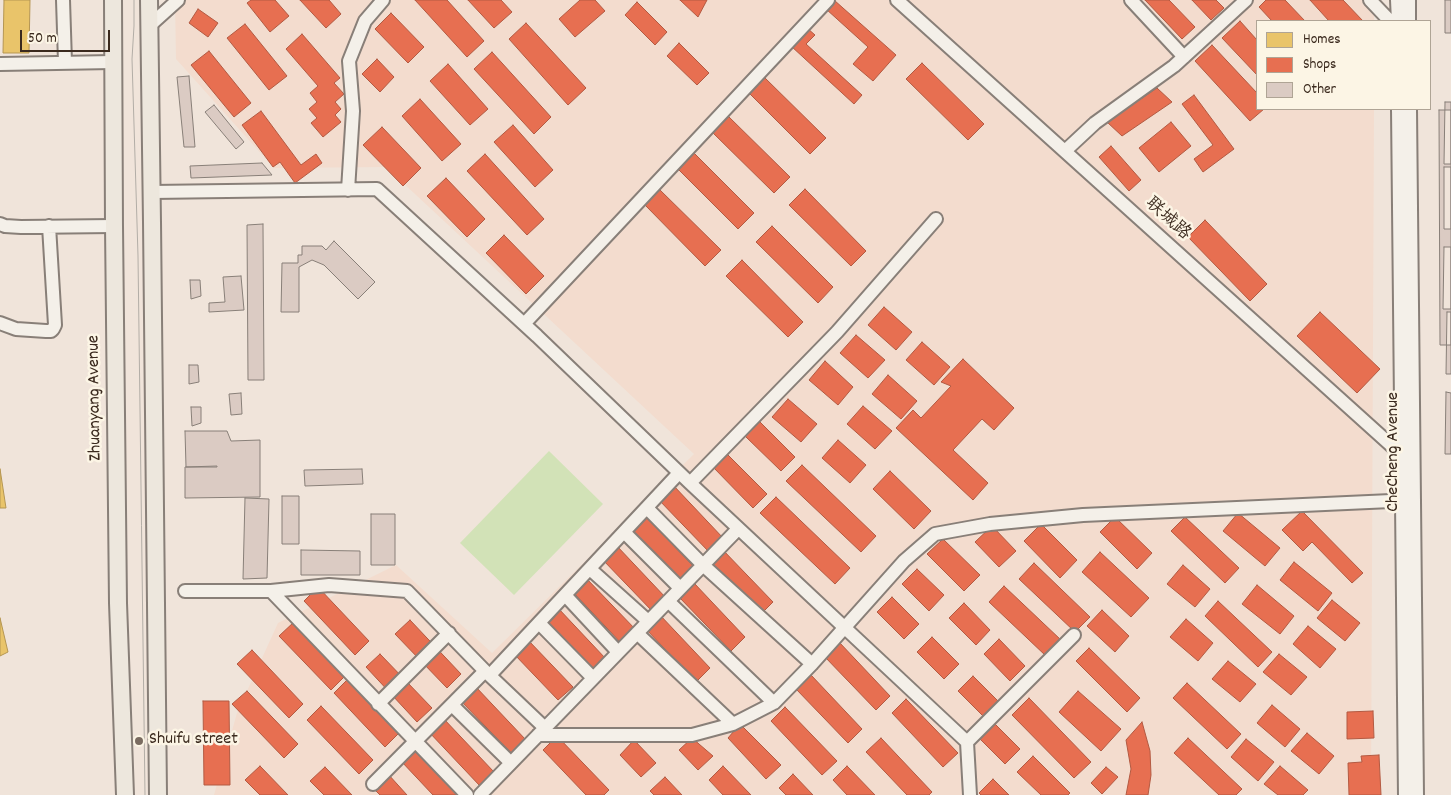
<!DOCTYPE html>
<meta charset="utf-8">
<style>
body{margin:0}
#map{position:relative;width:1451px;height:795px;overflow:hidden;background:#f0e4da;font-family:Dekko,sans-serif}
canvas{display:block}
.legend{position:absolute;left:1256px;top:20px;width:175px;height:90px;box-sizing:border-box;background:#fcf5e5;border:1px solid #afa495;margin:0;padding:6px 9px;list-style:none;font-size:15px;color:#3b2a1e}
.legend li{display:flex;align-items:center;gap:10px;height:25px}
.legend b{width:25px;border:1px solid #afa495}
.scale{position:absolute;left:20px;top:30px;width:90px;height:22px;box-sizing:border-box;border:2px solid #3b2a1e;border-top:0;padding-left:6px;font-size:15px;line-height:18px;white-space:nowrap;color:#3b2a1e;-webkit-text-stroke:4px #fcf5e5;paint-order:stroke}
</style>
<div id="map">
<canvas width="1451" height="795"></canvas>
<ul class="legend">
<li><b style="height:14px;background:#e9c46a"></b>Homes</li>
<li><b style="height:14px;background:#e76f51"></b>Shops</li>
<li><b style="height:14px;background:#dbcbc3"></b>Other</li>
</ul>
<div class="scale">50 m</div>
</div>
<script>
const ctx = document.querySelector('canvas').getContext('2d');
ctx.lineJoin = 'round';
function fillPath(path, color) {
  ctx.fillStyle = color;
  ctx.fill(path, 'evenodd');
}
function shape(rows) {
  const path = new Path2D();
  for (const r of rows) {
    path.moveTo(r[0], r[1]);
    for (let i = 2; i < r.length; i += 2) path.lineTo(r[i], r[i + 1]);
  }
  return path;
}
function strokePath(path, color, width, dash) {
  ctx.strokeStyle = color;
  ctx.lineWidth = width;
  ctx.lineCap = dash ? 'butt' : 'round';
  ctx.setLineDash(dash || []);
  ctx.stroke(path);
}
function drawText(font, color, halo, rows, align = 'center') {
  ctx.font = font + ' Dekko,"LXGW WenKai TC",sans-serif';
  ctx.lineWidth = 5;
  ctx.setLineDash([]);
  ctx.textBaseline = 'middle';
  ctx.strokeStyle = halo;
  ctx.fillStyle = color;
  for (const [text, x, y, turn = 0] of rows) {
    ctx.save();
    ctx.translate(x, y);
    ctx.rotate((+turn || 0) * Math.PI / 180);
    ctx.textAlign = isNaN(turn) ? turn : align;
    if (halo) ctx.strokeText(text, 0, 0);
    ctx.fillText(text, 0, 0);
    ctx.restore();
  }
}
fillPath(shape([
 [175,0,1374,0,1374,21,1257,21,1257,109,1374,109,1371,795,214,795,237,713,278,623,396,565,492,653,694,454,386,167,274,168,176,59]
]), '#f3dcce');
fillPath(shape([
 [549,451,603,504,514,595,460,543]
]), '#d2e2b7');
const homes = shape([
 [4,0,30,0,29,53,3,53,4,0],
 [0,469,6,508,0,508,0,469],
 [0,618,8,652,0,656,0,618]
]);
fillPath(homes, '#e9c46a');
strokePath(homes, '#b59653', 1);
const shops = shape([
 [251,0,275,0,289,16,270,32,247,3,251,0],
 [300,0,329,0,341,14,326,28,300,0],
 [415,0,447,0,484,41,467,57,415,0],
 [468,0,501,0,512,12,494,28,468,0],
 [580,0,595,0,605,11,575,37,559,19,580,0],
 [680,0,707,0,698,17,680,0],
 [834,0,896,55,873,81,853,64,868,47,826,9,834,0],
 [1145,0,1169,0,1195,27,1182,39,1145,0],
 [1192,0,1216,0,1224,8,1211,20,1192,0],
 [1266,0,1285,0,1305,21,1272,21,1259,7,1266,0],
 [1310,0,1343,0,1363,21,1329,21,1310,0],
 [637,2,667,32,655,45,625,15,637,2],
 [198,9,218,23,208,37,189,23,198,9],
 [391,13,424,47,408,63,375,29,391,13],
 [1240,21,1257,40,1257,75,1222,38,1240,21],
 [526,23,586,88,568,105,509,39,526,23],
 [245,24,287,76,269,90,227,38,245,24],
 [807,28,815,35,806,44,862,95,854,104,791,46,807,28],
 [302,34,340,78,334,83,344,94,335,102,341,109,335,115,341,122,323,137,311,123,317,118,309,109,317,102,310,93,318,86,286,49,302,34],
 [679,43,709,73,697,85,667,56,679,43],
 [1212,45,1257,93,1257,109,1264,109,1250,121,1195,61,1212,45],
 [209,51,251,103,234,117,191,65,209,51],
 [492,52,551,117,534,134,474,69,492,52],
 [377,59,394,77,380,92,362,74,377,59],
 [922,63,984,124,968,140,906,79,922,63],
 [448,64,488,109,470,125,430,81,448,64],
 [764,77,826,138,810,154,749,93,764,77],
 [1157,88,1172,102,1122,136,1107,122,1157,88],
 [1194,95,1234,149,1203,172,1194,159,1213,145,1182,104,1194,95],
 [420,99,461,144,442,161,402,116,420,99],
 [261,111,301,165,316,154,322,163,295,183,280,162,273,167,242,125,261,111],
 [728,116,790,177,774,193,712,132,728,116],
 [1171,122,1191,146,1159,172,1139,148,1171,122],
 [513,125,553,170,535,187,494,142,513,125],
 [382,127,421,168,403,186,363,145,382,127],
 [1111,146,1141,180,1129,191,1099,157,1111,146],
 [692,151,754,213,738,229,676,167,692,151],
 [485,154,544,219,527,235,467,171,485,154],
 [446,178,485,219,467,237,427,196,446,178],
 [659,189,721,250,705,266,644,204,659,189],
 [805,189,866,251,851,266,789,205,805,189],
 [1205,220,1267,284,1250,301,1188,237,1205,220],
 [772,226,833,287,818,303,756,242,772,226],
 [504,235,544,276,526,294,486,253,504,235],
 [742,260,803,322,788,337,726,276,742,260],
 [884,307,912,332,896,350,868,325,884,307],
 [1320,312,1380,369,1357,393,1297,336,1320,312],
 [856,335,885,360,868,378,840,353,856,335],
 [922,342,950,367,934,385,906,360,922,342],
 [963,359,1014,408,994,430,982,419,953,450,988,483,973,500,896,428,913,410,921,418,951,386,941,382,963,359],
 [825,361,853,387,838,405,809,380,825,361],
 [888,375,917,401,901,419,872,394,888,375],
 [788,399,817,424,801,442,772,417,788,399],
 [863,406,892,431,875,449,847,424,863,406],
 [759,421,795,457,781,471,745,436,759,421],
 [838,440,866,465,850,483,822,458,838,440],
 [726,453,767,494,753,508,712,466,726,453],
 [802,465,876,536,861,552,786,481,802,465],
 [890,471,931,511,914,529,873,489,890,471],
 [673,485,724,539,710,553,658,499,673,485],
 [776,497,850,568,835,584,760,513,776,497],
 [1302,511,1363,573,1352,583,1312,542,1303,551,1282,530,1302,511],
 [1238,513,1280,548,1265,566,1223,531,1238,513],
 [645,516,697,570,683,584,631,530,645,516],
 [1115,517,1152,553,1137,569,1100,532,1115,517],
 [1185,517,1239,568,1225,583,1171,531,1185,517],
 [1041,524,1077,560,1060,578,1024,541,1041,524],
 [992,526,1016,551,999,567,975,542,992,526],
 [943,539,980,575,964,591,927,554,943,539],
 [616,545,667,599,653,612,602,559,616,545],
 [721,548,773,602,759,616,707,562,721,548],
 [1100,552,1149,598,1131,617,1082,572,1100,552],
 [1294,562,1332,593,1318,611,1280,580,1294,562],
 [1034,563,1090,617,1075,632,1019,579,1034,563],
 [1183,565,1210,589,1195,607,1167,584,1183,565],
 [917,569,944,595,929,611,902,584,917,569],
 [585,577,637,631,622,644,571,590,585,577],
 [694,583,745,637,731,651,679,597,694,583],
 [1257,585,1294,616,1280,634,1242,604,1257,585],
 [1004,586,1061,640,1046,656,989,602,1004,586],
 [318,587,369,641,355,655,304,601,318,587],
 [892,597,919,624,904,639,877,612,892,597],
 [1332,600,1360,623,1345,641,1317,618,1332,600],
 [1218,601,1272,652,1258,667,1205,616,1218,601],
 [964,603,990,630,976,645,949,618,964,603],
 [558,608,606,659,592,673,543,622,558,608],
 [1102,610,1129,636,1115,652,1087,626,1102,610],
 [659,614,710,668,696,682,645,628,659,614],
 [1186,619,1213,643,1198,661,1170,637,1186,619],
 [410,620,461,674,447,688,395,634,410,620],
 [294,622,345,676,331,690,279,636,294,622],
 [1308,626,1336,649,1320,668,1293,644,1308,626],
 [932,637,959,664,944,679,917,652,932,637],
 [999,639,1025,666,1010,681,984,654,999,639],
 [528,640,573,687,558,700,514,654,528,640],
 [839,642,890,696,876,710,824,656,839,642],
 [1089,648,1140,698,1127,712,1076,661,1089,648],
 [252,650,303,704,289,718,237,664,252,650],
 [380,654,432,708,417,722,366,667,380,654],
 [1279,654,1307,677,1291,695,1263,672,1279,654],
 [1228,661,1256,684,1240,702,1212,679,1228,661],
 [811,675,862,729,848,743,796,689,811,675],
 [973,676,1000,703,985,718,958,691,973,676],
 [348,679,399,733,385,747,334,693,348,679],
 [1187,683,1241,734,1227,749,1173,698,1187,683],
 [475,686,526,740,512,754,460,700,475,686],
 [247,691,298,744,284,758,232,704,247,691],
 [1078,691,1121,729,1101,751,1059,712,1078,691],
 [1029,698,1091,762,1074,778,1012,715,1029,698],
 [906,699,958,753,943,767,892,713,906,699],
 [203,701,229,701,230,785,204,785,203,701],
 [1272,705,1300,729,1285,747,1257,723,1272,705],
 [321,706,373,760,359,774,307,720,321,706],
 [785,707,837,761,822,775,771,721,785,707],
 [1373,711,1374,738,1347,739,1347,712,1373,711],
 [443,718,494,772,480,786,428,731,443,718],
 [993,722,1020,749,1005,764,978,737,993,722],
 [1142,722,1150,751,1151,775,1148,795,1126,795,1131,769,1126,740,1142,722],
 [740,724,781,765,766,779,728,738,740,724],
 [1307,733,1334,756,1319,774,1291,751,1307,733],
 [557,736,609,790,604,795,586,795,543,750,557,736],
 [692,738,713,756,698,770,679,750,692,738],
 [881,738,932,792,929,795,907,795,866,752,881,738],
 [1188,738,1242,789,1236,795,1219,795,1174,753,1188,738],
 [1246,739,1274,762,1258,781,1231,757,1246,739],
 [634,740,656,763,641,777,620,755,634,740],
 [415,748,460,795,433,795,401,761,415,748],
 [1379,755,1381,795,1349,795,1348,763,1362,762,1361,756,1379,755],
 [1033,756,1070,793,1068,795,1041,795,1017,772,1033,756],
 [260,766,288,795,260,795,245,780,260,766],
 [723,766,751,795,723,795,709,780,723,766],
 [847,766,875,795,847,795,833,780,847,766],
 [1280,766,1308,790,1303,795,1278,795,1264,784,1280,766],
 [325,767,352,795,324,795,310,781,325,767],
 [1106,767,1118,777,1102,794,1091,783,1106,767],
 [388,774,407,795,380,795,373,788,388,774],
 [793,774,813,795,786,795,779,788,793,774],
 [665,777,682,795,654,795,650,791,665,777],
 [993,779,1009,795,981,795,979,793,993,779]
]);
fillPath(shops, '#e76f51');
strokePath(shops, '#b35a42', 1);
const building = shape([
 [1445,0,1451,0,1451,33,1445,33,1445,0],
 [189,76,195,147,184,147,177,77,189,76],
 [1445,102,1451,102,1451,164,1444,164,1445,102],
 [214,105,244,142,236,149,205,112,214,105],
 [1439,110,1451,110,1451,345,1440,345,1439,110],
 [262,163,272,175,191,178,190,166,262,163],
 [1444,167,1451,167,1451,229,1444,229,1444,167],
 [263,224,264,380,248,380,247,225,263,224],
 [334,241,375,282,358,299,324,265,312,260,299,267,299,312,281,312,282,263,298,263,298,255,302,255,302,246,322,246,326,250,334,241],
 [1444,247,1451,247,1451,309,1443,309,1444,247],
 [241,276,244,310,209,312,209,303,225,302,223,277,241,276],
 [190,280,200,280,201,296,191,299,190,280],
 [1447,312,1451,312,1451,374,1446,374,1447,312],
 [189,365,198,365,199,382,189,384,189,365],
 [1446,392,1451,393,1451,454,1445,454,1446,392],
 [241,393,242,414,231,415,229,394,241,393],
 [191,407,201,407,201,423,192,426,191,407],
 [185,431,227,431,231,441,260,440,260,497,185,498,185,467,217,467,217,466,186,467,185,431],
 [362,469,363,484,305,486,304,470,362,469],
 [282,496,299,496,299,544,282,544,282,496],
 [245,498,269,499,267,578,243,579,245,498],
 [371,514,395,514,395,565,371,565,371,514],
 [301,550,360,551,360,575,301,575,301,550]
]);
fillPath(building, '#dbcbc3');
strokePath(building, '#887f78', 1);
const minor = shape([
 [63,0,65,62],
 [897,0,1413,465],
 [1131,0,1184,57],
 [1370,0,1390,21],
 [1397,0,1398,21],
 [1409,0,1409,21],
 [148,27,178,0],
 [0,64,113,62],
 [1398,109,1405,795],
 [1410,109,1417,795],
 [1065,151,1095,123,1174,66,1246,0],
 [348,190,353,111,349,61,365,21,383,0],
 [152,192,377,189,537,336,690,483,967,742],
 [0,224,5,226,21,227,114,226],
 [0,323,16,329,46,331,51,331,53,329,55,325,49,226],
 [524,324,828,0],
 [690,483,837,332,936,219],
 [647,508,703,565,812,664],
 [624,532,680,588],
 [590,569,648,621],
 [185,591,271,591,329,585,407,591,485,671,545,728],
 [271,591,467,795],
 [565,595,618,652],
 [668,601,774,703],
 [539,623,593,678],
 [637,633,733,724],
 [490,675,679,473],
 [378,704,449,633],
 [452,705,511,763],
 [538,735,692,735,733,724,774,703,812,664,904,561,935,534,990,524,1083,515,1413,500],
 [373,784,485,671],
 [480,795,738,529],
 [970,795,967,742,1074,635]
]);
const major = shape([
 [113,0,114,226,118,603,125,795],
 [149,0,152,222,158,795]
]);
strokePath(minor, '#887f78', 16);
strokePath(major, '#887f78', 20);
strokePath(minor, '#f4f0e9', 12);
strokePath(major, '#ede7dd', 16);
strokePath(shape([
 [134,0,134,26,132,59,138,256,145,795]
]), '#b2ada6', 1);
for (const [x, y, r, color] of [
 [139,741,5,"#7a6b60"]
]) {
  const dot = new Path2D();
  dot.arc(x, y, r, 0, 2 * Math.PI);
  ctx.fillStyle = color;
  ctx.fill(dot);
  strokePath(dot, '#fcf5e5', 2);
}
drawText('18px', '#3b2a1e', '#fcf5e5', [
 ["联城路",1167,220,42],
 ["Zhuanyang Avenue",96,398,-91],
 ["CheCheng Avenue",1395,452,-90]
]);
drawText('18px', '#3b2a1e', '#fcf5e5', [
 ["Shuifu street",149,741]
], 'left');
</script>
